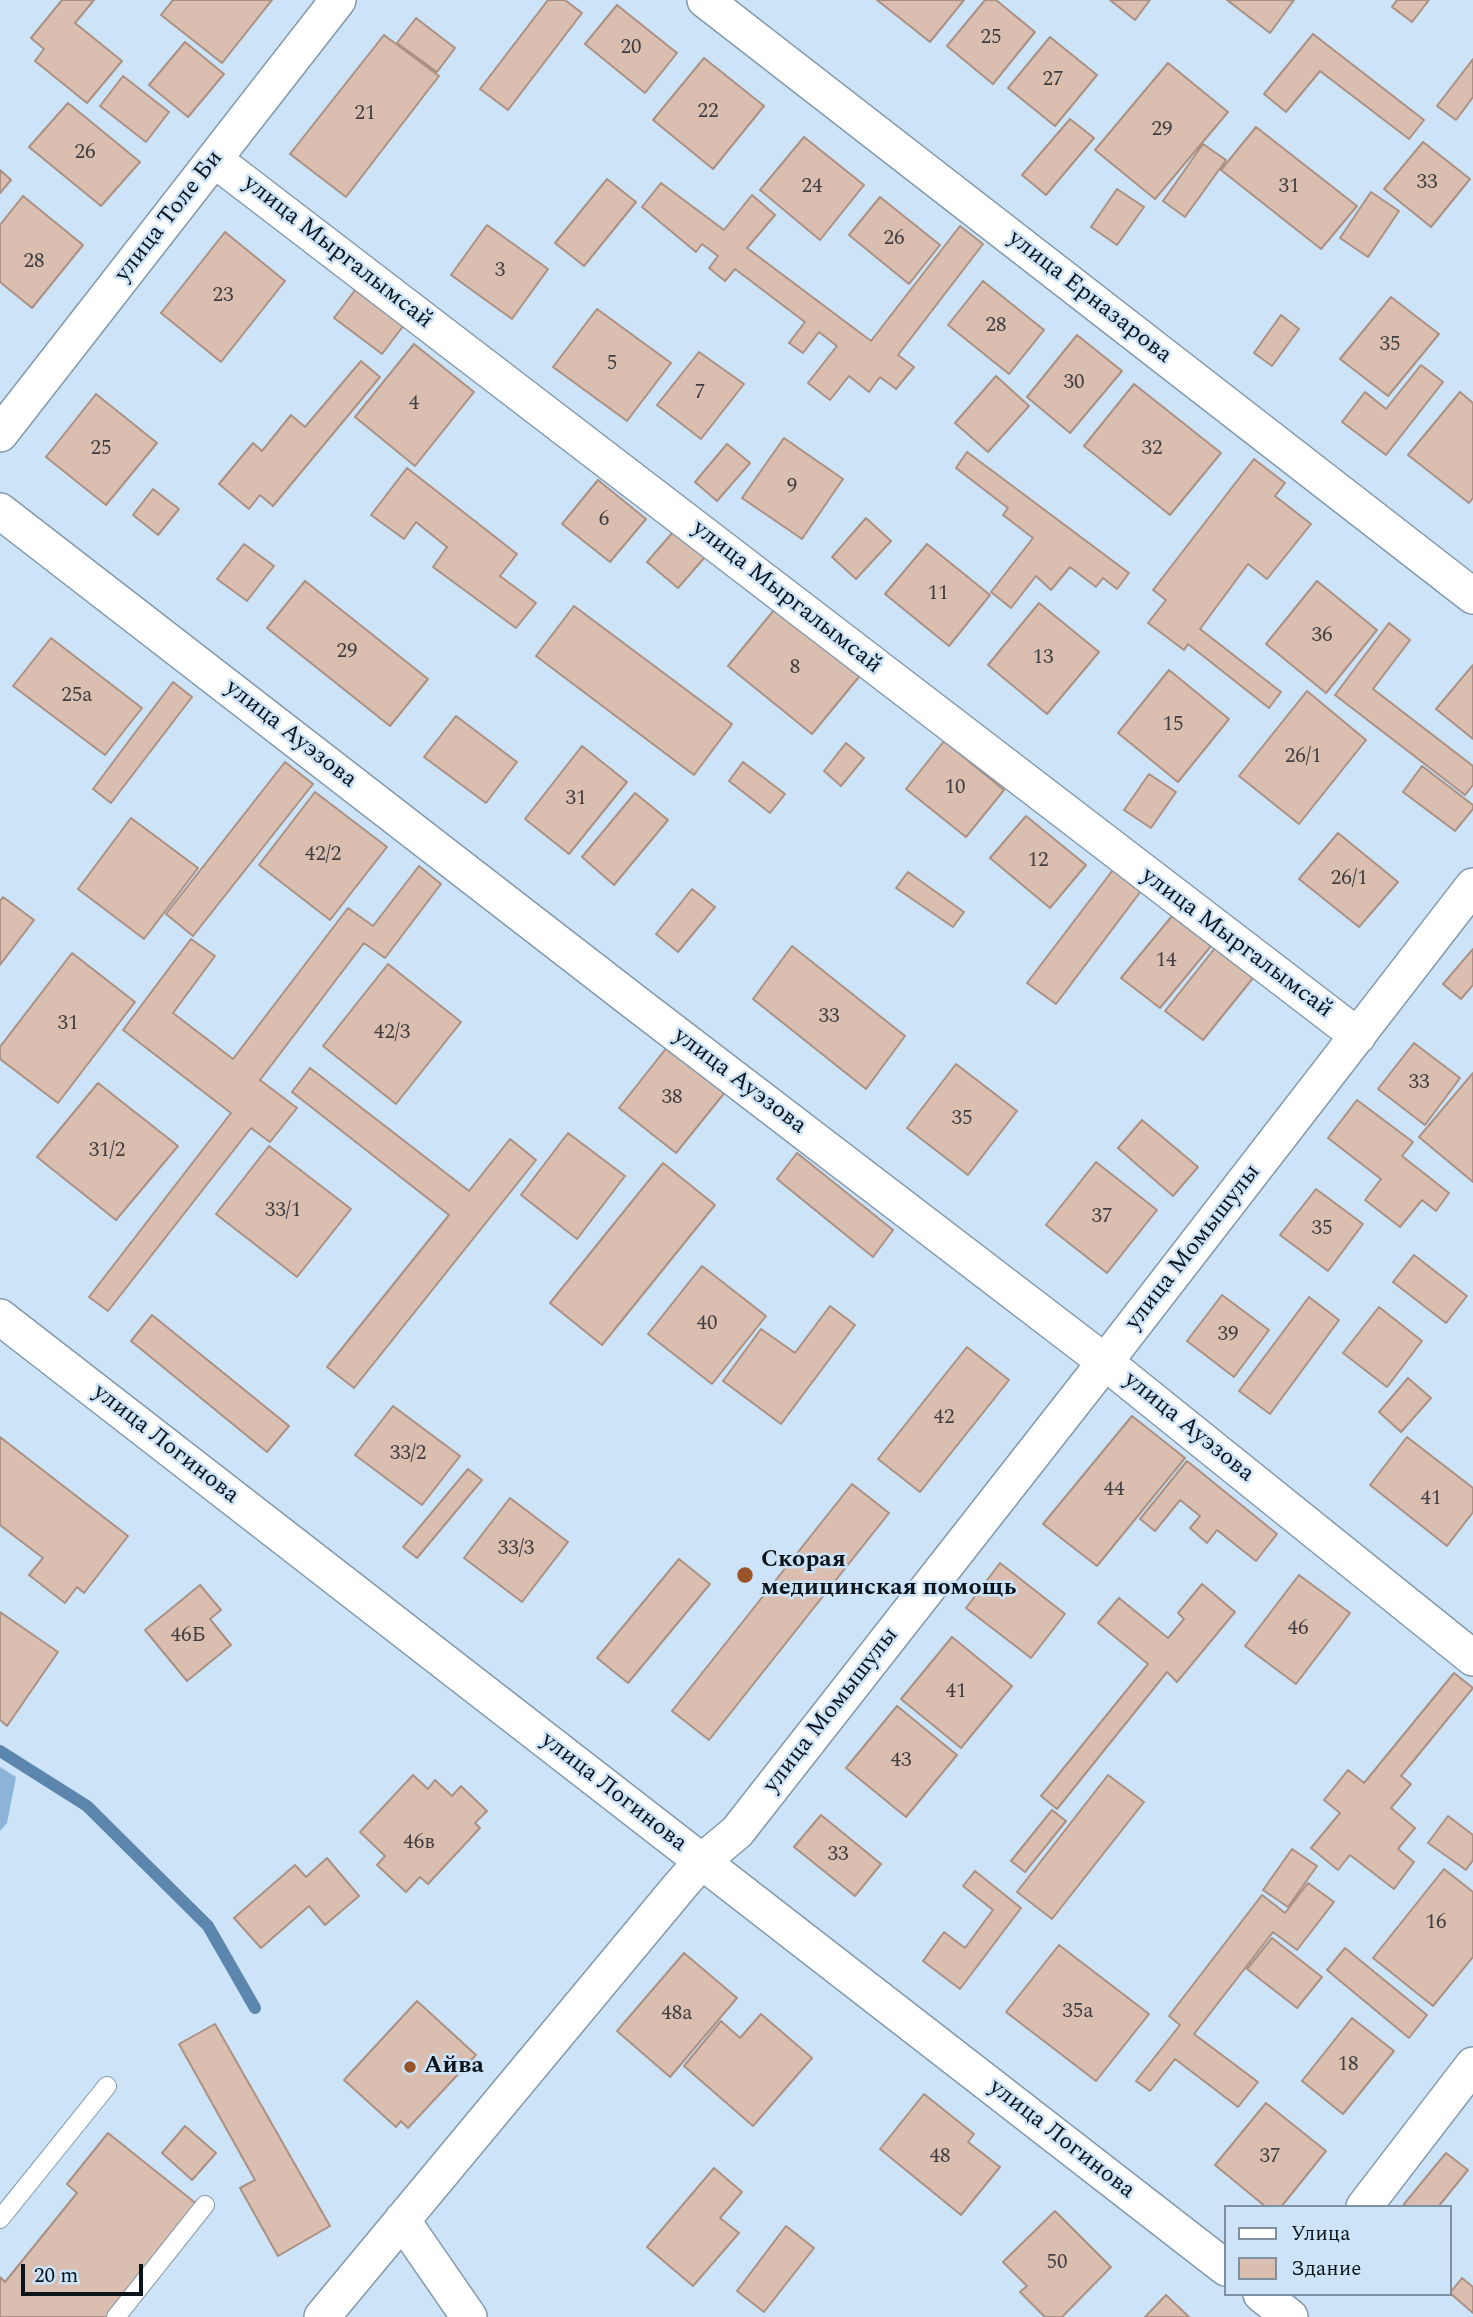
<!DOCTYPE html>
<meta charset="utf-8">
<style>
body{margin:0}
#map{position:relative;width:1473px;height:2317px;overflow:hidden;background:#cce3f8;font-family:Spectral,serif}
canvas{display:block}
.legend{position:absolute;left:1224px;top:2205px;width:228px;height:91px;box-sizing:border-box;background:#cce3f8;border:2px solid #7f90a0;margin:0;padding:9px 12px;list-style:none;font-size:21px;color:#0c141b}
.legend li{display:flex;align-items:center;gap:14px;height:35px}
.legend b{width:35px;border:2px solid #7f90a0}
.scale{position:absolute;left:21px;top:2264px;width:122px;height:32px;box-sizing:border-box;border:4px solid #0c141b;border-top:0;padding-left:9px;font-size:21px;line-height:24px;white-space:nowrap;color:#0c141b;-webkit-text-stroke:5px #cce3f8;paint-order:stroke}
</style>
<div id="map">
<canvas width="1473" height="2317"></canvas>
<ul class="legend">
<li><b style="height:9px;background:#fff"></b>Улица</li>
<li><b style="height:19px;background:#dabeb0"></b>Здание</li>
</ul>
<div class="scale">20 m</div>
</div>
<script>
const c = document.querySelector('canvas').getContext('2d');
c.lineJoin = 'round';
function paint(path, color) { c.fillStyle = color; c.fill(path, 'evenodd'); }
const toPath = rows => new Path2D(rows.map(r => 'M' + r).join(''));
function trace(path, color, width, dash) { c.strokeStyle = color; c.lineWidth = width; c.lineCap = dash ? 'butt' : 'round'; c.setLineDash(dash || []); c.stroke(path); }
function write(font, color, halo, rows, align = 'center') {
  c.font = font + ' Spectral,serif'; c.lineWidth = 5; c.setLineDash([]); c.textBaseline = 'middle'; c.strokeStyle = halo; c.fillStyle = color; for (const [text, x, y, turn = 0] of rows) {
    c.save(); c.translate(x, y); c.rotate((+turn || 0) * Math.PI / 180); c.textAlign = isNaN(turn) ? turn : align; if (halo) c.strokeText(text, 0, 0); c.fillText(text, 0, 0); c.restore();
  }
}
paint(toPath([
 [0,1767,16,1777,7,1823,0,1831]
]), '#8cb4d9');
trace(toPath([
 [0,1751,87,1806,208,1926,255,2008]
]), '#5c86ad', 12);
const building = toPath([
 [62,0,94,0,75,23,122,61,87,103,35,61,44,49,31,38,62,0],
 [173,0,272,0,222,63,161,15,173,0],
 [548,0,565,0,582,13,508,110,480,89,548,0],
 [877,0,964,0,930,42,877,0],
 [985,0,996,0,1035,32,993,84,947,46,985,0],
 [1110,0,1150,0,1135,20,1110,0],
 [1227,0,1294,0,1270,33,1227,0],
 [1397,0,1429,0,1412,22,1392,7,1397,0],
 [617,5,677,53,645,93,585,44,617,5],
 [416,18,455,48,437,72,397,43,416,18],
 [1313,34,1424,120,1409,139,1320,71,1286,112,1264,94,1313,34],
 [384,35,439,76,346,197,290,154,384,35],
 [1050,37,1097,75,1055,126,1008,88,1050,37],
 [185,42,224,74,188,117,149,85,185,42],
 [704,58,764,106,713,169,653,120,704,58],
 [1473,59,1473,97,1456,120,1437,106,1473,59],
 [1168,63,1228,112,1155,199,1095,150,1168,63],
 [123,76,169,112,146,142,100,106,123,76],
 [68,103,140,162,101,206,29,147,68,103],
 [1070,119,1094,138,1046,195,1022,175,1070,119],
 [1256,127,1357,206,1321,249,1221,170,1256,127],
 [804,137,864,185,820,240,760,190,804,137],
 [1423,142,1470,179,1431,227,1384,189,1423,142],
 [1203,144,1226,160,1185,217,1163,201,1203,144],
 [0,170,11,180,0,193,0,170],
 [607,179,636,202,584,266,555,243,607,179],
 [661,183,724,230,752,195,775,215,747,248,871,341,960,226,983,244,898,355,914,367,896,389,880,377,869,392,849,376,830,400,808,383,837,346,819,332,803,353,789,343,805,322,735,269,725,281,709,268,718,256,702,244,696,252,642,207,661,183],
 [1117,189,1144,207,1117,245,1091,227,1117,189],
 [1371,192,1399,211,1368,257,1340,238,1371,192],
 [23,196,83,245,32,308,0,282,0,225,23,196],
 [880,197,940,245,909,284,849,235,880,197],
 [487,225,548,269,512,319,451,275,487,225],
 [225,232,285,281,221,362,161,313,225,232],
 [365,277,413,313,382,354,334,318,365,277],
 [983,281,1044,330,1009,374,948,325,983,281],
 [1391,297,1439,334,1388,396,1340,359,1391,297],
 [597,309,671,363,627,421,553,367,597,309],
 [1281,315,1299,329,1272,366,1254,353,1281,315],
 [1077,335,1122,371,1070,433,1027,397,1077,335],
 [414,344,474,392,415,466,355,417,414,344],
 [699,352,744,384,701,439,657,405,699,352],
 [361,361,380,377,273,506,260,495,249,509,219,484,253,443,262,451,291,415,305,427,361,361],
 [1421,365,1443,382,1386,455,1342,422,1365,392,1386,409,1421,365],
 [996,376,1029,406,988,452,955,423,996,376],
 [1134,384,1221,453,1170,515,1084,446,1134,384],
 [1460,392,1473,403,1473,498,1469,503,1408,455,1460,392],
 [96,394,157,443,106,505,46,457,96,394],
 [784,438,843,479,802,539,742,498,784,438],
 [727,444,750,463,717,501,695,482,727,444],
 [967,452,1129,573,1117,589,1103,578,1096,587,1070,567,1051,590,1036,576,1011,608,991,592,1033,538,1003,515,1008,508,956,468,967,452],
 [1254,459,1285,483,1275,496,1311,524,1267,579,1248,564,1200,629,1281,692,1269,708,1188,644,1184,650,1148,623,1166,600,1153,590,1254,459],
 [407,468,517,554,500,576,536,603,516,628,433,567,447,547,416,522,404,539,371,515,407,468],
 [598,480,646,519,610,562,562,524,598,480],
 [153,489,179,509,158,535,133,515,153,489],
 [866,518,891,541,856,579,832,557,866,518],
 [680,524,711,550,678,588,647,562,680,524],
 [244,544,274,566,247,601,217,579,244,544],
 [927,544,990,595,949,646,885,594,927,544],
 [305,581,428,679,390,726,267,628,305,581],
 [1317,581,1377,630,1326,693,1266,644,1317,581],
 [1039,603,1099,652,1047,714,988,665,1039,603],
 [779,604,863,672,812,734,728,666,779,604],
 [574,606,732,724,694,775,536,656,574,606],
 [1389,623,1410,640,1373,689,1473,766,1473,785,1465,795,1335,695,1389,623],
 [51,638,142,708,105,755,13,686,51,638],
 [1473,665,1473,739,1436,709,1473,665],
 [1169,670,1229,719,1178,782,1118,733,1169,670],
 [173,682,192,697,111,803,93,789,173,682],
 [1307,691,1366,740,1299,824,1239,776,1307,691],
 [456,716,517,762,486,803,424,757,456,716],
 [944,741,1004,790,966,837,906,789,944,741],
 [846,743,864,758,841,786,824,771,846,743],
 [582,746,627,782,569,854,525,819,582,746],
 [285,762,313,784,193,936,166,914,285,762],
 [743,762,785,794,770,813,729,781,743,762],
 [1422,766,1473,805,1473,809,1455,831,1403,792,1422,766],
 [1149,774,1176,792,1151,828,1124,810,1149,774],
 [315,792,387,847,330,920,259,865,315,792],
 [635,793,668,820,614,885,582,857,635,793],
 [1026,816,1086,865,1050,908,990,858,1026,816],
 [131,818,198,868,144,939,78,889,131,818],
 [1338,833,1398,882,1359,927,1299,879,1338,833],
 [1122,858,1150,879,1056,1004,1027,983,1122,858],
 [419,866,441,884,385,958,364,943,260,1080,297,1108,270,1142,251,1128,108,1311,89,1297,231,1113,123,1030,191,939,215,956,173,1013,233,1059,348,908,373,926,419,866],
 [908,872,964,912,953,927,896,888,908,872],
 [692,889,715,907,678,952,656,934,692,889],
 [3,897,34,920,0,965,0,901,3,897],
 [1172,916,1211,946,1160,1008,1121,978,1172,916],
 [792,946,905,1036,866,1089,753,999,792,946],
 [1215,948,1253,978,1203,1040,1165,1011,1215,948],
 [1473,949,1473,985,1461,999,1443,984,1473,949],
 [72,953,135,1002,58,1103,0,1059,0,1047,72,953],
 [388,964,461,1022,396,1104,323,1046,388,964],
 [1414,1043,1460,1078,1425,1125,1378,1089,1414,1043],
 [668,1046,726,1091,676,1153,619,1108,668,1046],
 [956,1064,1017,1111,968,1175,907,1128,956,1064],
 [310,1068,469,1191,510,1139,536,1160,354,1388,327,1367,449,1215,292,1092,310,1068],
 [1473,1073,1473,1182,1419,1137,1473,1073],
 [98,1083,178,1146,116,1220,37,1157,98,1083],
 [1357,1100,1413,1142,1402,1156,1449,1193,1436,1211,1422,1200,1400,1227,1365,1200,1381,1179,1328,1138,1357,1100],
 [1142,1120,1198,1167,1173,1196,1118,1148,1142,1120],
 [568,1133,625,1176,577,1239,521,1195,568,1133],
 [269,1146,351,1209,297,1277,216,1214,269,1146],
 [797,1153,893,1230,873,1257,777,1179,797,1153],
 [1096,1162,1157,1210,1107,1273,1046,1225,1096,1162],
 [663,1163,715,1205,602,1345,550,1303,663,1163],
 [1316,1189,1363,1224,1328,1271,1280,1235,1316,1189],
 [1414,1255,1467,1296,1446,1323,1393,1282,1414,1255],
 [702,1266,766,1316,712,1384,648,1334,702,1266],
 [1222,1295,1269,1330,1234,1377,1187,1341,1222,1295],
 [1309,1297,1339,1320,1270,1414,1239,1391,1309,1297],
 [830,1306,855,1325,781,1424,723,1381,761,1329,795,1353,830,1306],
 [1379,1307,1422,1341,1387,1387,1343,1353,1379,1307],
 [152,1315,289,1426,267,1452,131,1341,152,1315],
 [967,1347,1009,1380,920,1492,878,1459,967,1347],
 [1408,1378,1431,1398,1401,1432,1379,1412,1408,1378],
 [393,1406,460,1456,422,1505,355,1455,393,1406],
 [1132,1416,1185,1458,1097,1566,1043,1524,1132,1416],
 [0,1437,128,1536,84,1593,77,1587,65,1603,29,1575,43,1558,0,1525,0,1437],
 [1407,1437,1473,1488,1473,1512,1447,1546,1370,1485,1407,1437],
 [1187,1461,1277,1534,1256,1561,1217,1530,1207,1543,1190,1528,1200,1516,1180,1500,1155,1531,1140,1519,1187,1461],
 [468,1469,482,1480,417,1558,403,1547,468,1469],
 [852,1484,889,1513,709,1740,672,1711,852,1484],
 [510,1498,568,1542,522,1602,464,1558,510,1498],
 [679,1559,710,1584,628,1683,597,1658,679,1559],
 [1000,1563,1065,1614,1031,1658,966,1608,1000,1563],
 [1299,1575,1350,1613,1296,1684,1245,1646,1299,1575],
 [1202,1584,1235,1612,1177,1682,1167,1672,1057,1809,1041,1796,1148,1664,1098,1623,1119,1598,1168,1638,1184,1619,1178,1613,1202,1584],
 [200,1585,221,1610,210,1619,231,1645,187,1681,145,1630,200,1585],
 [0,1612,58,1652,7,1726,0,1720,0,1612],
 [952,1637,1012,1686,961,1748,901,1699,952,1637],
 [1454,1673,1473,1688,1401,1776,1411,1784,1391,1808,1415,1828,1398,1849,1414,1862,1394,1889,1350,1855,1338,1870,1311,1848,1340,1813,1324,1800,1348,1770,1364,1783,1454,1673],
 [897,1706,957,1755,906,1817,846,1768,897,1706],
 [413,1775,428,1789,435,1780,452,1796,461,1786,487,1811,475,1823,480,1828,428,1884,420,1877,406,1892,377,1865,385,1856,360,1832,413,1775],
 [1108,1775,1144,1802,1052,1919,1017,1892,1108,1775],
 [1052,1810,1066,1821,1025,1872,1011,1861,1052,1810],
 [821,1815,881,1864,855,1896,794,1847,821,1815],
 [1448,1816,1473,1835,1473,1860,1466,1870,1428,1843,1448,1816],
 [1292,1849,1317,1866,1288,1907,1263,1890,1292,1849],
 [327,1858,359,1896,325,1925,309,1906,261,1948,234,1918,295,1865,306,1877,327,1858],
 [1444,1869,1473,1892,1473,1957,1433,2006,1373,1958,1444,1869],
 [975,1871,1021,1908,960,1989,923,1961,944,1932,965,1948,993,1910,963,1886,975,1871],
 [1308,1883,1334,1902,1297,1950,1273,1932,1194,2034,1258,2082,1238,2107,1175,2059,1150,2091,1136,2081,1180,2025,1169,2016,1262,1895,1285,1913,1308,1883],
 [1272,1938,1322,1977,1297,2008,1247,1969,1272,1938],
 [1059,1945,1149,2014,1096,2081,1006,2012,1059,1945],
 [1345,1948,1427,2015,1409,2038,1327,1970,1345,1948],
 [684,1953,737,1998,670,2077,617,2031,684,1953],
 [417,2001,476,2055,408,2128,401,2121,396,2127,344,2080,417,2001],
 [761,2014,812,2058,753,2126,684,2066,721,2021,740,2038,761,2014],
 [1352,2018,1394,2051,1343,2114,1302,2081,1352,2018],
 [215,2024,330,2226,278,2256,240,2188,255,2180,179,2044,215,2024],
 [924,2094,974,2134,968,2142,1000,2167,961,2215,880,2149,924,2094],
 [1266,2103,1326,2151,1281,2207,1266,2207,1215,2165,1266,2103],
 [185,2126,216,2153,192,2180,162,2153,185,2126],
 [108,2133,198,2205,107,2317,0,2317,0,2277,5,2282,77,2193,67,2184,108,2133],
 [1446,2153,1468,2170,1438,2207,1407,2207,1404,2204,1446,2153],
 [714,2168,742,2192,720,2218,739,2233,693,2286,647,2247,714,2168],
 [1055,2211,1111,2267,1062,2317,1045,2317,1020,2292,1027,2286,1003,2262,1055,2211],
 [786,2226,814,2248,764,2312,737,2291,786,2226],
 [1462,2278,1473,2287,1473,2313,1450,2293,1462,2278],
 [1166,2295,1189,2317,1145,2317,1166,2295]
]);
paint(building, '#dabeb0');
trace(building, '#ab9183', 2);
const service = toPath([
 [0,2219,107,2086],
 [116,2317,205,2205]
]);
const minor = toPath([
 [705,0,1473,596],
 [215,160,1358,1036],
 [0,434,338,0],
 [0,511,637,1004,1105,1362,1473,1658],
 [0,1317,1226,2268],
 [1364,2207,1473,2065],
 [402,2220,469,2317],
 [1261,2294,1290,2317],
 [322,2317,680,1886,701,1862,737,1832,1105,1362,1473,886]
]);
trace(service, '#8398ab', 20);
trace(minor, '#8398ab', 38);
trace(service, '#fff', 18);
trace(minor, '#fff', 35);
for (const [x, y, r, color] of [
 [745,1575,9,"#985328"],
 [410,2067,7,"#985328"]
]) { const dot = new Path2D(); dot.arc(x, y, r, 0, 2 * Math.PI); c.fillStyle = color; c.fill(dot); trace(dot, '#cce3f8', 2.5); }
write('21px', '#403e40', null, [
 ["25",991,39],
 ["20",631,49],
 ["27",1053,81],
 ["22",708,113],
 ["21",365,115],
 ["29",1162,131],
 ["26",85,154],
 ["33",1427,184],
 ["24",812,188],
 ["31",1289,188],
 ["26",894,240],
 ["28",34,263],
 ["3",500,272],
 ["23",223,297],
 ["28",996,327],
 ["35",1390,346],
 ["5",612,365],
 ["30",1074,384],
 ["7",700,394],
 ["4",414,405],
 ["25",101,450],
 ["32",1152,450],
 ["9",792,488],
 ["6",604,521],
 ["11",938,595],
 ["36",1322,637],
 ["29",347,653],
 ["13",1043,659],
 ["8",795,669],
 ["25а",77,697],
 ["15",1173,726],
 ["26/1",1303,758],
 ["10",955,789],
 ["31",576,800],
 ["42/2",323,856],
 ["12",1038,862],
 ["26/1",1349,880],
 ["14",1166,962],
 ["33",829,1018],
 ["31",68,1025],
 ["42/3",392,1034],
 ["33",1419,1084],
 ["38",672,1099],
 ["35",962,1120],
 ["31/2",107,1152],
 ["33/1",283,1212],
 ["37",1102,1218],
 ["35",1322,1230],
 ["40",707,1325],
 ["39",1228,1336],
 ["42",944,1419],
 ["33/2",408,1455],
 ["44",1114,1491],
 ["41",1431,1500],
 ["33/3",516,1550],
 ["46",1298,1630],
 ["46Б",188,1637],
 ["41",956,1693],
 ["43",901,1762],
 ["46в",419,1844],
 ["33",838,1856],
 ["16",1436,1924],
 ["35а",1078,2013],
 ["48а",677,2015],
 ["18",1348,2066],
 ["48",940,2158],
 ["37",1270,2158],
 ["50",1057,2264]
]);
write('24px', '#0c141b', '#cce3f8', [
 ["улица Толе Би",170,217,-52],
 ["улица Мыргалымсай",337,253,38],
 ["улица Ерназарова",1089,298,38],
 ["улица Мыргалымсай",786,598,38],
 ["улица Ауэзова",290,735,38],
 ["улица Мыргалымсай",1236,944,37],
 ["улица Ауэзова",739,1082,37],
 ["улица Момышулы",1194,1248,-52],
 ["улица Ауэзова",1188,1428,39],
 ["улица Логинова",165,1445,38],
 ["улица Момышулы",832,1711,-52],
 ["улица Логинова",613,1793,38],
 ["улица Логинова",1061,2140,38]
]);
write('bold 24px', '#0c141b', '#cce3f8', [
 ["Скорая",761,1561],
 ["медицинская помощь",761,1589],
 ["Айва",424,2067]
], 'left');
</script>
